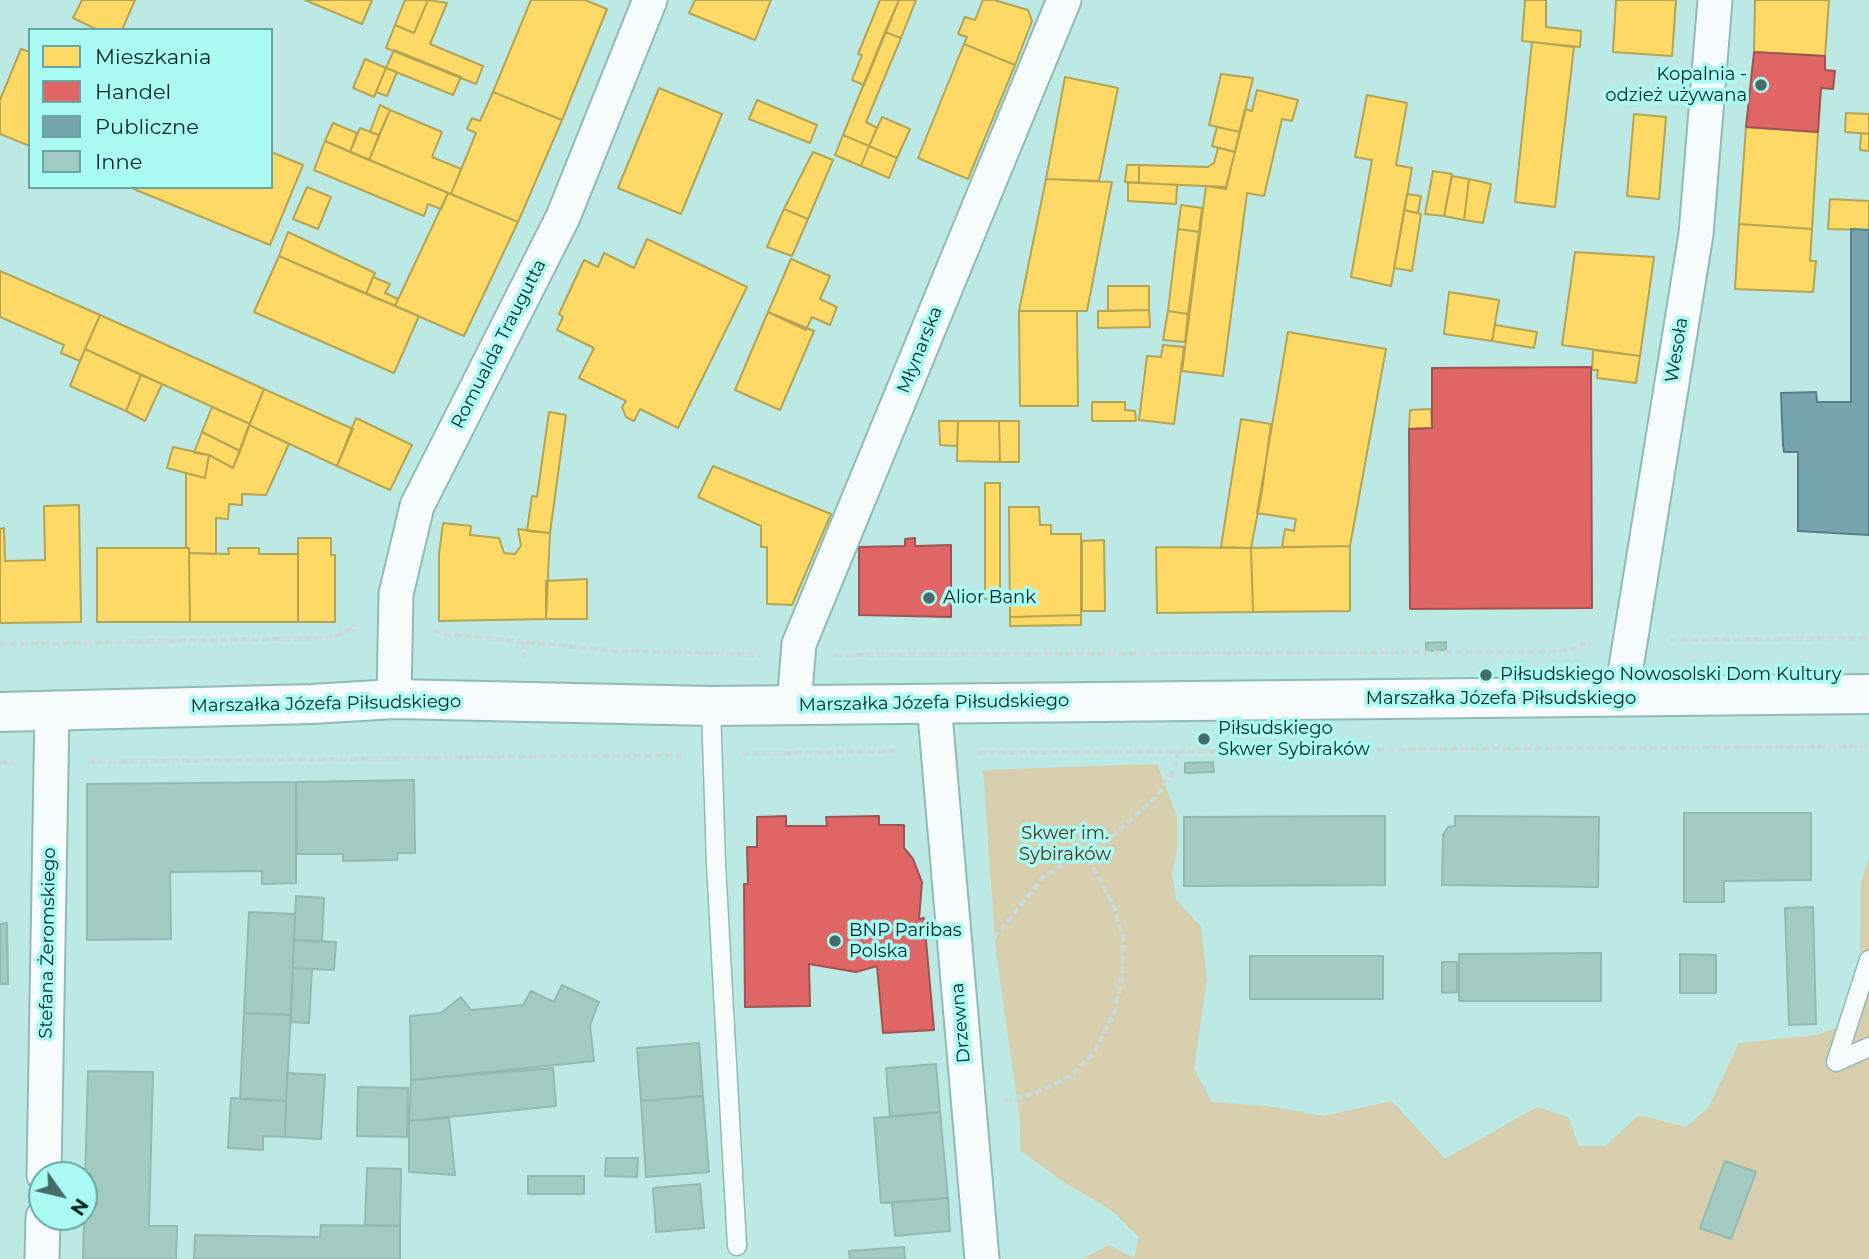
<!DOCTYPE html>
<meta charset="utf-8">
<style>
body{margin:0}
#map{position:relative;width:1869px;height:1259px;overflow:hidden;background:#bce9e4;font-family:Montserrat,sans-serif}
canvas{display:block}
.legend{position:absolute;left:28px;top:28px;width:245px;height:161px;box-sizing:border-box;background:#aafbf3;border:2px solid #68a7a1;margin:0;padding:9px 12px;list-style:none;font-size:21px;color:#052926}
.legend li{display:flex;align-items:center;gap:14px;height:35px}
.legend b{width:35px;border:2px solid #68a7a1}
.north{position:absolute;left:28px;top:1161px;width:70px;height:70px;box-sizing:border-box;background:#aafbf3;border:2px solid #68a7a1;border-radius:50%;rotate:124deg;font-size:19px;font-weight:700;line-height:28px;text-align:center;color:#052926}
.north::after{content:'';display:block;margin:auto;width:24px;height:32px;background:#456c68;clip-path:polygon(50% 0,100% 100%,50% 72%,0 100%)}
</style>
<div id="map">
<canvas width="1869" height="1259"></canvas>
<ul class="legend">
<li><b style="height:19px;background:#ffd966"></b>Mieszkania</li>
<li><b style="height:19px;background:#e06666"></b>Handel</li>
<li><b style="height:19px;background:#76a5af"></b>Publiczne</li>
<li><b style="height:19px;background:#a2ccc2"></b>Inne</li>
</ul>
<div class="north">N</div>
</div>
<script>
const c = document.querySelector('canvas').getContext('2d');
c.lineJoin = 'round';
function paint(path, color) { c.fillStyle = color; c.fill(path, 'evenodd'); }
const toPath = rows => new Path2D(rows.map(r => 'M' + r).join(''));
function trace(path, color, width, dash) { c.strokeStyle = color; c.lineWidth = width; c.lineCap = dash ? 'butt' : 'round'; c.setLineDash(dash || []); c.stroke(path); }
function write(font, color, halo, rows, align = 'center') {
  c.font = font + ' Montserrat,sans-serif'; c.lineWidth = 7; c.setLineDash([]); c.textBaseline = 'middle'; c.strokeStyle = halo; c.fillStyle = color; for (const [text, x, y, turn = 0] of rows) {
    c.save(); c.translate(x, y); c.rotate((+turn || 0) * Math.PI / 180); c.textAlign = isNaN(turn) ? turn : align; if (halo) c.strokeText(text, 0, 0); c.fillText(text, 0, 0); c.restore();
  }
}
paint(toPath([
 [1157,764,1177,816,1177,851,1172,874,1176,899,1201,927,1207,979,1194,1069,1212,1102,1266,1106,1324,1116,1392,1101,1445,1159,1537,1107,1568,1117,1579,1146,1605,1146,1639,1115,1686,1127,1708,1108,1739,1043,1817,1035,1850,1023,1860,987,1861,882,1869,857,1869,1259,1083,1259,1109,1245,1134,1258,1139,1237,1111,1210,1062,1181,1021,1151,1019,1113,996,952,983,770]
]), '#d6ceac');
const homes = toPath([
 [82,0,135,0,122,30,98,30,73,18,82,0],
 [305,0,372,0,362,24,305,0],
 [405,0,428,0,414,33,395,25,405,0],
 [428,0,447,3,430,44,483,66,476,84,386,48,395,25,414,33,428,0],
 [531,0,585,0,607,9,562,120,493,92,531,0],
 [695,0,771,0,755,40,689,13,695,0],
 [880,0,899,0,864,85,852,80,862,55,858,54,880,0],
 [899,0,916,0,901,38,885,32,899,0],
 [983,0,994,0,1028,10,1032,21,1015,65,964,44,967,37,958,34,965,17,975,20,983,0],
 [1525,0,1546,0,1546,27,1581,31,1580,47,1522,41,1525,0],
 [1616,0,1676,0,1672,56,1613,52,1616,0],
 [1755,0,1829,0,1825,56,1754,52,1755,0],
 [885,32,901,38,866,122,877,128,869,146,843,135,885,32],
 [1532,42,1574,47,1555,207,1515,202,1532,42],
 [964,44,1015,65,968,179,918,158,964,44],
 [21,49,30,52,30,146,0,134,0,100,21,49],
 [394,50,461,77,453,95,386,68,394,50],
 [365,59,386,68,374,97,353,88,365,59],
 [386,68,397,72,387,96,376,92,386,68],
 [1221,74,1253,78,1240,132,1209,125,1221,74],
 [1065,77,1118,88,1099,181,1046,179,1065,77],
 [659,88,722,114,681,214,618,188,659,88],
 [1257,90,1298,100,1292,121,1282,119,1264,196,1247,193,1223,376,1182,371,1206,186,1226,189,1245,109,1252,111,1257,90],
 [493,92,562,120,518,222,451,194,476,133,467,129,472,118,480,121,493,92],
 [1367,95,1407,103,1396,165,1412,168,1391,286,1351,277,1372,160,1355,157,1367,95],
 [757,100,817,125,810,143,749,119,757,100],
 [380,105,390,110,379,135,370,132,380,105],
 [390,110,442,132,432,157,461,169,451,194,369,160,390,110],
 [1846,113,1869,114,1869,134,1845,132,1846,113],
 [1634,114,1666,117,1659,199,1627,196,1634,114],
 [882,117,910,129,897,158,869,146,882,117],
 [333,123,357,133,350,152,325,141,333,123],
 [1217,127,1240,132,1235,152,1212,146,1217,127],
 [1746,127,1818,132,1812,229,1739,224,1746,127],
 [360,128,379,135,369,160,350,152,360,128],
 [1861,133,1869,134,1869,151,1860,150,1861,133],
 [843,135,869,146,861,166,835,155,843,135],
 [325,141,448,193,441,209,428,204,424,216,314,170,325,141],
 [869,146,897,158,889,178,861,166,869,146],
 [1218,148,1235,152,1226,187,1139,183,1139,165,1208,167,1214,163,1218,148],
 [271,152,303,165,270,245,129,187,271,187,271,152],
 [813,152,833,160,808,219,784,209,813,152],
 [1127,165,1139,165,1139,183,1125,182,1127,165],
 [1433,171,1452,174,1444,216,1425,214,1433,171],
 [1452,176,1469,179,1464,220,1444,216,1452,176],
 [1046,179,1112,182,1087,311,1019,311,1046,179],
 [1469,179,1491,184,1483,223,1464,220,1469,179],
 [1128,182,1177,185,1176,204,1128,201,1128,182],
 [307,187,331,197,318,229,293,219,307,187],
 [448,193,518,222,464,336,395,306,448,193],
 [1407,194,1421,196,1418,213,1404,210,1407,194],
 [1830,199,1869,201,1869,230,1828,229,1830,199],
 [1181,205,1202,208,1199,232,1178,229,1181,205],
 [784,209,808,219,792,256,767,247,784,209],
 [1404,210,1421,214,1412,271,1394,268,1404,210],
 [1739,224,1812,229,1810,261,1816,261,1813,292,1735,289,1739,224],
 [1178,229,1199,232,1188,314,1168,311,1178,229],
 [288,232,375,273,366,294,279,256,288,232],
 [647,239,747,287,678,428,640,409,634,421,626,417,622,407,626,401,579,378,594,348,557,330,563,317,559,314,584,260,598,267,604,253,634,268,647,239],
 [1575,252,1654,257,1640,356,1562,345,1575,252],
 [279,256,419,316,394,373,254,312,279,256],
 [791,259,830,276,820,299,837,307,830,325,812,317,806,330,768,312,791,259],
 [0,271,100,315,80,361,61,353,64,345,0,317,0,271],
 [373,277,390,284,385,293,398,299,395,306,366,294,373,277],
 [1108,286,1149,286,1149,310,1108,311,1108,286],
 [1449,292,1499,300,1492,341,1444,334,1449,292],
 [1149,310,1150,327,1098,328,1098,311,1149,310],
 [1019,311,1077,311,1078,406,1020,406,1019,311],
 [1168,311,1188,314,1185,342,1163,340,1168,311],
 [768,312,814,331,780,410,735,390,768,312],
 [100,315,264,389,250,424,85,349,100,315],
 [1495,325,1537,332,1534,348,1492,341,1495,325],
 [1288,332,1386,349,1350,546,1282,547,1285,529,1294,531,1296,519,1257,513,1288,332],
 [1163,345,1184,347,1174,424,1139,420,1147,356,1161,357,1163,345],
 [85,349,141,375,126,411,70,386,85,349],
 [1593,350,1640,356,1636,383,1597,378,1598,370,1592,370,1593,350],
 [141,375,162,384,145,421,126,411,141,375],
 [264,389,353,429,337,466,249,425,264,389],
 [1092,402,1125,402,1125,410,1135,411,1136,421,1092,421,1092,402],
 [212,407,250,424,240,451,202,432,212,407],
 [1431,409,1432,428,1409,429,1410,410,1431,409],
 [549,412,566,415,550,533,527,531,532,496,537,497,549,412],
 [356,418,412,445,390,490,337,466,356,418],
 [1241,419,1271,424,1262,491,1251,548,1221,547,1241,419],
 [939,421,958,421,957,446,940,445,939,421],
 [958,421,999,421,1000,462,957,461,958,421],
 [999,421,1019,421,1019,462,1000,462,999,421],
 [249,425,289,444,266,495,242,494,242,505,229,504,228,519,216,518,216,554,189,553,189,548,186,548,186,473,205,478,209,455,233,468,249,425],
 [202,432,240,451,233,468,209,455,194,453,202,432],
 [173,447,209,455,205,478,167,468,173,447],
 [713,466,831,514,792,605,767,604,767,547,761,547,761,526,698,497,713,466],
 [985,483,1000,483,1000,598,985,599,985,483],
 [79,505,81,622,0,623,0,529,4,528,5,561,45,560,44,506,79,505],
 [1009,507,1039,507,1040,525,1051,525,1051,534,1081,534,1081,615,1010,617,1009,507],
 [443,523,471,526,470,535,499,538,504,553,515,554,521,546,518,529,550,533,546,619,439,621,439,554,443,523],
 [298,538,331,538,331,555,335,555,335,622,298,622,298,538],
 [1104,540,1105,611,1082,611,1082,541,1104,540],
 [1350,546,1350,611,1253,612,1251,548,1350,546],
 [1156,547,1251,548,1253,612,1157,613,1156,547],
 [97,548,189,548,190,622,97,622,97,548],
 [228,548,259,548,259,554,298,554,298,622,190,622,189,553,229,554,228,548],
 [587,579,587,619,546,619,546,581,587,579],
 [1081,615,1081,625,1010,626,1010,617,1081,615]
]);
paint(homes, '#ffd966');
trace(homes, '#b4a453', 2);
const shops = toPath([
 [1754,52,1825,56,1825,70,1835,71,1833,89,1821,88,1818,132,1746,127,1754,52],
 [1591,367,1592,608,1410,609,1409,429,1432,428,1432,368,1591,367],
 [915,538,915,546,951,545,951,617,859,615,859,547,905,546,905,539,915,538],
 [786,816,786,826,827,826,826,817,879,816,879,825,904,825,904,848,913,859,922,882,919,919,924,918,934,1030,883,1033,877,966,856,972,809,964,810,1006,745,1007,744,884,748,884,747,847,757,847,757,817,786,816]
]);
paint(shops, '#e06666');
trace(shops, '#9e5453', 2);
const public = toPath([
 [1851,229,1869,230,1869,535,1798,531,1798,452,1784,452,1783,445,1781,393,1816,392,1817,402,1851,402,1851,229]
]);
paint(public, '#76a5af');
trace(public, '#548086', 2);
const building = toPath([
 [1446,642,1446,650,1426,651,1426,643,1446,642],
 [1213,762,1214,772,1185,773,1185,763,1213,762],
 [414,780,415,853,398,853,397,860,343,861,343,854,297,854,296,782,414,780],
 [296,782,296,883,262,884,262,871,170,872,171,939,87,940,87,784,296,782],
 [1684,813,1811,813,1811,880,1724,881,1724,902,1684,902,1684,813],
 [1385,816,1385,885,1184,886,1184,817,1385,816],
 [1455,816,1599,817,1598,887,1442,885,1443,835,1448,827,1455,826,1455,816],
 [296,896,324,898,322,942,294,940,296,896],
 [1813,907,1816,1024,1789,1025,1785,908,1813,907],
 [249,912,295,914,291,1015,244,1013,249,912],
 [7,923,8,984,0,984,0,924,7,923],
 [294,940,336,942,334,970,293,968,294,940],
 [1601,953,1601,1001,1459,1001,1459,954,1601,953],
 [1680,954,1716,955,1716,993,1680,993,1680,954],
 [1250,956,1383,956,1383,999,1250,999,1250,956],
 [1442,962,1457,962,1457,992,1442,993,1442,962],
 [293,968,312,969,309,1023,290,1022,293,968],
 [562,985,599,1002,590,1025,594,1061,411,1080,410,1016,441,1013,461,997,471,1010,523,1005,531,991,554,1002,562,985],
 [244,1013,291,1015,286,1101,240,1099,244,1013],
 [699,1043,703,1096,641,1101,637,1048,699,1043],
 [936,1064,940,1112,890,1117,886,1068,936,1064],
 [553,1068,556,1106,409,1121,411,1080,553,1068],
 [88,1071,153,1072,149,1226,177,1226,176,1259,83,1259,88,1071],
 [287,1073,325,1075,321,1139,285,1137,287,1073],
 [358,1087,408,1088,407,1137,357,1136,358,1087],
 [703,1096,709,1172,646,1177,641,1101,703,1096],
 [231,1098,286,1101,285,1137,263,1136,263,1150,228,1148,231,1098],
 [940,1112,948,1198,881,1203,874,1118,940,1112],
 [449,1118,455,1175,409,1172,409,1121,449,1118],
 [606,1158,638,1158,637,1177,605,1176,606,1158],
 [1725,1161,1756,1172,1731,1239,1700,1228,1725,1161],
 [367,1168,401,1169,400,1226,365,1225,367,1168],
 [528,1176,584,1176,584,1194,528,1194,528,1176],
 [700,1184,704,1228,656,1232,653,1188,700,1184],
 [948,1198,950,1231,895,1236,892,1203,948,1198],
 [321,1225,400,1226,400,1259,194,1259,195,1235,320,1237,321,1225],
 [904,1247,905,1259,850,1259,849,1251,904,1247]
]);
paint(building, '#a2ccc2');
trace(building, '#93b9b0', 2);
const lane = toPath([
 [711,706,716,864,737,1246],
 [1869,960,1836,1062,1869,1047]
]);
const street = toPath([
 [1621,698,1696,234,1715,0],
 [394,699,396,594,417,506,563,217,650,0],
 [934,703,982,1259],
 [794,704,799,644,1064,0],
 [44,1175,52,711],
 [42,1259,43,1217]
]);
const secondary = toPath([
 [0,712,312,704,394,699,711,706,1869,694]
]);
trace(lane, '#91bab6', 21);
trace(street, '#91bab6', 37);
trace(secondary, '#91bab6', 42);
trace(toPath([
 [434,630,445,634,605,650,760,655],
 [1670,640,1869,638],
 [0,644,329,638,354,628,354,624],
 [835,655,1538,652,1573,649,1591,641],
 [523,659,524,642],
 [978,753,1869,746],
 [742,754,898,751],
 [0,762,13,763],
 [88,762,681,755],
 [994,938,1044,876,1110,838,1154,799,1175,769,1177,751],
 [1005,1101,1036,1093,1070,1076,1094,1053,1116,1009,1122,974,1123,938,1114,906,1085,853]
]), '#cadad8', 4.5, [7, 3.5]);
trace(lane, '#f5fcfb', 18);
trace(street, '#f5fcfb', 33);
trace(secondary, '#f5fcfb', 38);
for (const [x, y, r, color] of [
 [1761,85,7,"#456c68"],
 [929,598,7,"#456c68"],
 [1486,675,7,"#456c68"],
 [1204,739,7,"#456c68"],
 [835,941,7,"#456c68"]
]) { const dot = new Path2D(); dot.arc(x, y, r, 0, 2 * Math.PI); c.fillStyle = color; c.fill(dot); trace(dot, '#aafbf3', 2.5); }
write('18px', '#052926', '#aafbf3', [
 ["Kopalnia -",1747,75,"right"],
 ["odzież używana",1747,96,"right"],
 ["Alior Bank",943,598],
 ["Piłsudskiego Nowosolski Dom Kultury",1500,675],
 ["Piłsudskiego",1218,729],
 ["Skwer Sybiraków",1218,750],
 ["BNP Paribas",849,931],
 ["Polska",849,952]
], 'left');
write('18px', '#052926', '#aafbf3', [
 ["Romualda Traugutta",499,344,-63],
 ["Młynarska",920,350,-68],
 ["Wesoła",1677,350,-81],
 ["Marszałka Józefa Piłsudskiego",1501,699],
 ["Marszałka Józefa Piłsudskiego",934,703,-1],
 ["Marszałka Józefa Piłsudskiego",326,704,-1],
 ["Stefana Żeromskiego",48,943,-89],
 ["Drzewna",961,1023,-95]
]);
write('18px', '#503516', '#aafbf3', [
 ["Skwer im.",1065,834],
 ["Sybiraków",1065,855]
]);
</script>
